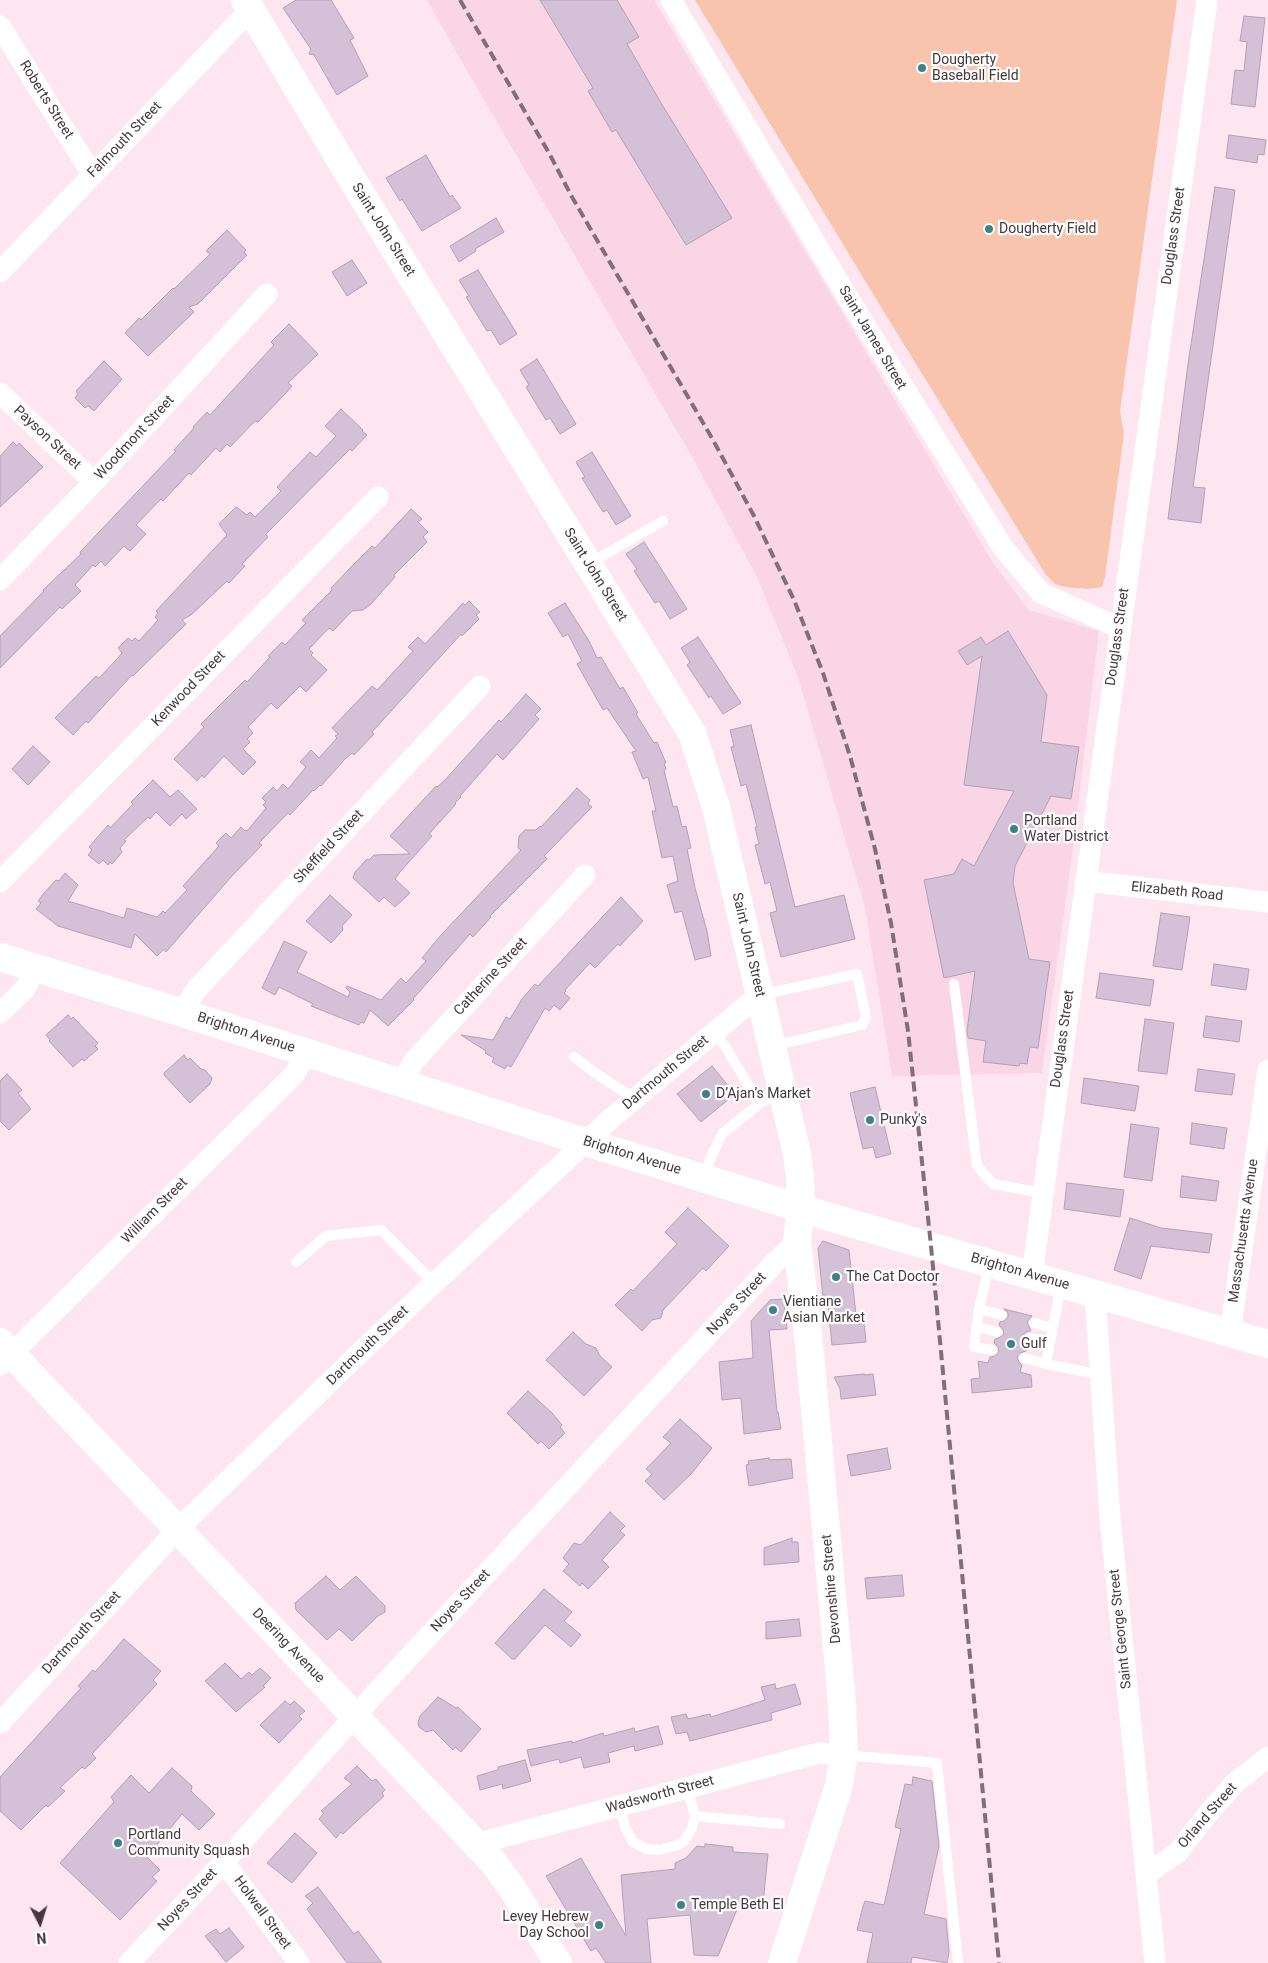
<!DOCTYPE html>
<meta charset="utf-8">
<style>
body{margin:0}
#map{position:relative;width:1268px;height:1963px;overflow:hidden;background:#fee6f0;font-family:Roboto,sans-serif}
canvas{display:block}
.north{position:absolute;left:15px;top:1898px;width:50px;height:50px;-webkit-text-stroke:4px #fff;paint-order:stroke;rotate:175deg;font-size:14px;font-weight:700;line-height:20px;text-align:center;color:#44383d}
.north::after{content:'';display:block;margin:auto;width:18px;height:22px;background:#44383d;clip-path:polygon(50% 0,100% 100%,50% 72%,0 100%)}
</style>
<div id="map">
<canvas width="1268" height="1963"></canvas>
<div class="north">N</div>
</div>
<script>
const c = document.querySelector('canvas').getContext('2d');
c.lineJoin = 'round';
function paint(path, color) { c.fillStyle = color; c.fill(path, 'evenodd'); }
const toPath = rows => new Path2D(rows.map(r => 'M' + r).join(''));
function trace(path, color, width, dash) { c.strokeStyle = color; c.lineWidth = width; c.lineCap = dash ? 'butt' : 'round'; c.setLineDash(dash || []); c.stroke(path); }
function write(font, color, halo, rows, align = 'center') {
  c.font = font + ' Roboto,sans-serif'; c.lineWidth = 4.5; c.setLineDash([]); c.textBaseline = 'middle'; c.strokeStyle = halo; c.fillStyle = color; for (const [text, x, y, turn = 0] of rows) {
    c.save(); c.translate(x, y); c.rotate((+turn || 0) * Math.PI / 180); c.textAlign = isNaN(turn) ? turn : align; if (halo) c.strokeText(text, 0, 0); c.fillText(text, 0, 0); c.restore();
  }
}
paint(toPath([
 [427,0,654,0,993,563,1029,610,1099,631,1073,848,1042,1073,892,1076,865,908,798,677,757,577,692,457,455,50]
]), '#fad5e6');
paint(toPath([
 [695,0,1177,0,1120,411,1124,434,1105,577,1102,587,1089,589,1065,587,1055,584,1046,575,887,317]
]), '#f8c4ae');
const building = toPath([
 [296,0,331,0,354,38,350,40,368,76,337,95,314,55,309,54,311,49,283,8,296,0],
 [540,0,617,0,639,37,627,44,661,103,732,218,686,245,616,130,612,132,588,91,593,88,540,0],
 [1244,16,1265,18,1255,107,1231,104,1235,70,1244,71,1247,42,1240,41,1244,16],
 [1229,135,1266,140,1264,155,1258,154,1257,163,1226,158,1229,135],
 [426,155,450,197,452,195,461,208,422,231,402,199,400,201,386,178,426,155],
 [1215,187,1235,190,1193,487,1205,488,1201,523,1168,519,1188,364,1215,187],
 [496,218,504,232,475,249,476,251,459,262,450,246,496,218],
 [227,230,246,250,244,252,247,255,198,304,189,307,194,312,148,356,125,333,139,318,141,320,173,288,174,289,210,254,206,251,227,230],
 [352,260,367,283,347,296,332,272,352,260],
 [478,270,517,334,500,345,491,330,487,331,466,297,469,296,459,280,478,270],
 [289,324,318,354,288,383,292,386,286,393,258,422,256,421,253,423,230,447,227,444,220,452,216,448,191,475,189,473,163,501,161,499,136,525,146,534,130,551,124,546,105,566,101,561,95,567,93,565,75,585,81,591,62,609,60,607,0,668,0,636,44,591,43,590,81,554,80,552,176,451,174,450,194,428,193,427,207,412,210,415,274,345,271,342,289,324],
 [537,359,576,424,560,434,550,418,546,420,526,387,529,385,520,370,537,359],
 [104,361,122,379,94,411,88,406,85,408,75,398,78,394,76,391,104,361],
 [341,409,363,430,362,431,367,435,352,451,350,449,266,534,268,537,242,564,245,566,229,583,227,581,191,615,182,620,186,624,133,676,132,675,88,723,86,721,73,735,55,718,96,676,99,678,116,660,122,653,118,648,128,638,132,641,135,638,139,641,158,620,155,617,158,613,156,611,227,535,219,524,236,507,247,515,250,512,255,517,281,491,277,487,310,452,316,457,336,436,325,426,341,409],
 [13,442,17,446,19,443,43,467,0,507,0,456,13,442],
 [592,452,631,516,616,525,607,510,603,512,582,478,585,477,576,462,592,452],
 [411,509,422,519,418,522,428,532,423,537,427,542,394,575,395,577,371,604,363,610,352,611,333,631,329,628,309,649,313,653,311,655,327,670,306,692,300,686,277,709,271,703,248,727,253,733,247,739,250,742,243,749,256,762,243,775,224,756,204,778,202,775,197,781,174,759,204,727,201,724,245,680,247,682,270,657,268,656,282,642,285,645,306,623,302,620,332,590,331,588,351,567,372,546,375,548,411,509],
 [644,542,687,609,670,619,659,601,655,603,634,571,637,569,626,554,644,542],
 [469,601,480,612,476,615,479,619,462,636,461,634,372,732,374,734,354,755,352,753,345,759,321,786,320,785,314,791,313,790,290,815,288,813,259,843,262,845,231,877,166,952,164,949,157,956,135,934,131,948,58,926,36,909,41,903,38,901,44,893,56,880,59,881,65,873,78,885,68,901,124,918,127,908,157,917,163,911,165,913,187,890,183,886,219,846,216,843,226,833,231,838,241,827,245,831,248,830,266,808,263,805,266,802,262,798,273,787,277,791,283,784,288,789,306,767,300,762,311,750,319,758,337,738,335,736,338,734,332,728,372,686,377,690,413,651,408,647,418,637,425,644,463,603,465,605,469,601],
 [565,603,589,641,597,658,601,657,620,689,623,687,638,713,636,714,654,743,657,742,666,763,664,763,666,769,664,770,673,807,677,806,682,827,686,826,691,848,687,849,695,888,707,931,711,956,695,960,682,911,675,913,667,885,678,881,673,856,662,858,652,811,656,811,648,777,643,779,632,752,636,751,607,708,603,710,577,664,582,661,568,634,563,637,548,613,565,603],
 [1008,631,1047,695,1041,742,1079,747,1071,799,1051,796,1015,866,1013,883,1029,959,1050,962,1038,1048,1030,1047,1027,1064,1020,1063,1019,1066,983,1062,986,1041,968,1038,967,1031,975,971,944,978,924,880,954,874,962,859,974,866,1014,791,964,785,982,656,967,665,958,651,981,637,986,645,1008,631],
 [698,637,741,703,723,714,711,696,709,698,687,665,690,662,681,648,698,637],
 [526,694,541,709,535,715,539,719,503,760,497,754,460,796,461,797,455,803,456,804,429,834,432,836,400,872,395,879,410,893,395,907,384,897,379,902,353,878,355,872,367,859,369,860,374,855,410,854,390,836,436,786,437,787,444,781,499,720,501,722,526,694],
 [751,725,795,907,844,895,855,939,781,957,770,913,777,911,770,882,765,884,755,845,759,844,755,827,757,827,746,784,741,786,731,747,734,746,730,730,751,725],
 [33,746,50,762,28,785,12,769,33,746],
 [153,780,170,797,178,790,197,809,186,819,182,814,170,826,156,812,150,819,148,817,124,840,126,841,120,848,122,852,112,864,110,862,108,865,103,860,99,864,88,855,92,850,89,847,108,825,110,828,133,804,131,802,153,780],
 [577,788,590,800,588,804,592,807,544,856,547,859,490,916,491,917,473,937,470,934,413,999,414,1000,388,1026,370,1010,364,1023,361,1022,359,1025,311,1006,313,1004,279,987,275,995,262,988,284,941,307,952,297,972,348,997,350,992,346,988,347,986,381,1000,401,978,406,983,426,961,422,958,441,935,521,850,518,848,519,836,525,830,536,830,540,826,541,827,577,788],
 [330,895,352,915,342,926,343,930,331,943,306,921,330,895],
 [621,897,643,921,620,946,618,944,595,968,590,963,565,990,566,991,564,993,570,998,560,1010,554,1005,549,1011,545,1008,511,1067,507,1065,505,1069,492,1062,494,1058,485,1053,486,1051,461,1035,493,1040,506,1017,510,1019,522,999,535,984,538,986,621,897],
 [1161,913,1190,917,1182,970,1153,966,1161,913],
 [1214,964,1249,969,1246,990,1211,985,1214,964],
 [1100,973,1154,980,1150,1006,1096,998,1100,973],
 [68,1015,71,1019,73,1017,98,1043,95,1046,98,1049,84,1061,82,1059,73,1067,49,1041,50,1040,46,1035,68,1015],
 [1206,1016,1242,1021,1239,1042,1203,1037,1206,1016],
 [1145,1019,1174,1023,1167,1074,1138,1071,1145,1019],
 [184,1055,188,1060,190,1058,201,1069,205,1070,212,1078,210,1084,190,1103,164,1075,164,1073,184,1055],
 [712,1066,735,1094,701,1122,677,1094,712,1066],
 [1198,1069,1235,1074,1232,1095,1195,1091,1198,1069],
 [7,1074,22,1090,18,1093,31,1109,9,1130,0,1121,0,1081,7,1074],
 [1084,1078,1139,1086,1135,1111,1081,1103,1084,1078],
 [875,1087,891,1154,876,1158,873,1147,863,1149,850,1093,875,1087],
 [1192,1123,1227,1128,1224,1149,1190,1144,1192,1123],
 [1131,1124,1159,1128,1152,1181,1124,1177,1131,1124],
 [1182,1176,1219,1181,1216,1201,1180,1197,1182,1176],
 [1067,1183,1124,1190,1120,1217,1064,1209,1067,1183],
 [688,1208,729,1246,706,1271,703,1268,663,1310,661,1318,652,1320,642,1331,615,1305,631,1289,633,1291,677,1244,665,1232,688,1208],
 [1130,1218,1161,1228,1212,1234,1209,1253,1151,1246,1141,1279,1114,1270,1130,1218],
 [823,1241,849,1250,857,1324,864,1323,866,1342,832,1345,828,1306,824,1307,818,1248,823,1241],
 [784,1299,787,1329,769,1330,777,1412,778,1412,781,1429,744,1434,741,1398,722,1400,719,1362,753,1358,751,1321,770,1300,784,1299],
 [1004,1309,1032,1316,1027,1322,1031,1331,1026,1332,1022,1337,1024,1343,1028,1345,1026,1351,1020,1353,1017,1357,1019,1362,1022,1365,1020,1372,1031,1375,1032,1387,972,1393,971,1379,980,1378,978,1361,988,1363,990,1357,995,1356,999,1352,998,1347,994,1343,995,1339,999,1338,1004,1334,1003,1330,999,1325,1000,1322,1004,1321,1008,1317,1008,1313,1004,1309],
 [573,1332,586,1344,596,1348,600,1356,612,1367,584,1396,546,1360,573,1332],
 [864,1374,864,1375,873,1374,876,1395,841,1399,840,1389,834,1377,864,1374],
 [528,1391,552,1413,562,1425,560,1427,565,1433,549,1449,541,1441,538,1444,507,1413,528,1391],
 [680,1419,712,1448,691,1474,664,1500,645,1481,652,1474,646,1469,671,1443,663,1437,680,1419],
 [887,1448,891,1469,851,1476,847,1455,887,1448],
 [769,1458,769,1460,791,1459,793,1478,749,1486,746,1465,749,1464,748,1461,769,1458],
 [610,1512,625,1526,620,1531,625,1535,602,1560,609,1567,588,1589,582,1583,580,1586,563,1571,569,1564,563,1558,574,1543,581,1545,610,1512],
 [792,1538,792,1542,798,1542,799,1562,764,1565,764,1548,792,1538],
 [902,1575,904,1596,867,1599,865,1578,902,1575],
 [326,1576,340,1590,356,1576,385,1606,385,1612,378,1616,352,1641,339,1629,327,1640,296,1610,295,1603,326,1576],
 [544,1589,572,1612,564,1621,581,1635,571,1647,545,1625,515,1659,512,1659,495,1643,544,1589],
 [799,1619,801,1636,766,1639,766,1622,799,1619],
 [124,1639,161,1671,153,1680,157,1684,92,1754,96,1758,85,1769,82,1767,60,1788,65,1791,48,1807,46,1805,21,1830,0,1811,0,1777,81,1688,78,1686,93,1670,95,1672,124,1639],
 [225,1663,241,1679,249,1672,252,1675,260,1668,271,1678,263,1686,265,1687,236,1712,205,1681,225,1663],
 [775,1684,776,1689,795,1684,801,1704,771,1713,772,1720,690,1741,687,1732,676,1734,671,1717,686,1714,688,1719,710,1714,711,1717,765,1700,761,1687,775,1684],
 [438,1697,456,1708,458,1707,481,1729,461,1752,455,1747,453,1750,433,1730,426,1732,419,1727,418,1723,420,1716,438,1697],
 [285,1701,290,1705,294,1701,305,1711,299,1716,302,1719,279,1743,260,1725,285,1701],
 [658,1726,663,1744,635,1751,634,1746,608,1753,610,1762,584,1768,581,1757,560,1763,559,1759,531,1766,527,1750,572,1741,572,1743,603,1733,604,1736,634,1728,635,1732,658,1726],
 [525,1760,531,1781,503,1789,502,1784,480,1790,477,1776,498,1770,498,1767,525,1760],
 [357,1766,372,1781,376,1779,385,1790,382,1793,384,1796,343,1834,341,1832,336,1838,319,1819,324,1813,321,1811,352,1784,344,1778,357,1766],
 [172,1768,192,1786,191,1791,215,1814,199,1830,182,1814,147,1857,160,1870,152,1877,157,1881,120,1920,60,1863,114,1802,111,1797,131,1775,149,1793,172,1768],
 [913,1777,932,1781,939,1846,924,1914,946,1919,949,1952,947,1963,912,1957,911,1963,867,1963,873,1933,857,1930,862,1910,865,1901,884,1905,901,1829,895,1827,905,1784,912,1785,913,1777],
 [295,1833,317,1853,292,1883,267,1863,295,1833],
 [705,1844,733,1847,733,1852,768,1854,763,1903,740,1902,718,1956,694,1955,690,1915,647,1919,651,1963,606,1963,596,1948,591,1951,546,1876,581,1858,626,1936,621,1875,675,1869,675,1863,686,1858,697,1846,705,1847,705,1844],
 [318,1887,354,1934,358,1931,382,1963,347,1963,307,1909,313,1903,305,1896,318,1887],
 [229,1928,244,1947,226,1962,205,1936,216,1929,220,1934,229,1928]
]);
paint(building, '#d4c1d7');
trace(building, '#b2a0b5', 1);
trace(toPath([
 [589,564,663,521],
 [954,984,977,1166,993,1184,1042,1193],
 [760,995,857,974,866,1017,862,1025,773,1046],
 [714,1032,727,1049,759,1104],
 [574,1057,598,1075,635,1099],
 [704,1177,711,1157,722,1134,759,1104,782,1092],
 [296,1262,326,1236,381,1230,434,1283],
 [989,1265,979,1309,974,1347,992,1350],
 [1061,1285,1046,1364,1101,1375],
 [979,1309,1002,1315],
 [1034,1323,1052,1328],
 [976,1327,997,1332],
 [1029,1338,1049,1342],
 [1024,1358,1046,1364],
 [845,1755,937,1763,958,1963],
 [619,1806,625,1827,633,1842,647,1849,660,1850,678,1845,684,1841,692,1828,695,1816,687,1788],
 [695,1816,780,1824]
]), '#fff', 10);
trace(toPath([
 [671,0,847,296,1004,549,1041,593,1120,628],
 [0,26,92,174],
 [0,272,251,9],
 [0,393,94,482],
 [0,580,94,482,267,294],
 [1085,881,1268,902],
 [0,882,378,497],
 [0,1013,25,989,36,968],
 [183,1013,195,991,480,686],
 [401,1083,414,1061,585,875],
 [1032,1275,1207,0],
 [1095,1294,1110,1518,1155,1963],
 [1230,1333,1268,1070],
 [0,1365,294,1075,306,1053],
 [0,1723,179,1528,369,1344,607,1122,759,995],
 [476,1844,819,1753,844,1755],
 [224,1862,299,1963],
 [1147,1874,1177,1853,1211,1810,1235,1783,1268,1757],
 [129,1963,224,1862,373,1696,778,1259,797,1242]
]), '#fff', 21);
trace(toPath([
 [245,0,350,176,692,733,716,807,797,1154,800,1178,801,1208,797,1242,809,1344,842,1703,844,1755,839,1785,782,1963],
 [0,957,183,1013,563,1135,826,1216,1268,1344],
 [0,1342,493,1862,514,1891,558,1963]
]), '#fff', 28);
trace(toPath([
 [460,0,549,153,572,197,713,440,754,516,794,600,823,673,850,756,875,849,891,923,908,1031,931,1246,999,1963]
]), '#7f6f76', 4, [10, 5]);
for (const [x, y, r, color] of [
 [922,68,5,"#3c818e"],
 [989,229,5,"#3c818e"],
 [1014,829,5,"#3c818e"],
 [706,1094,5,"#3c818e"],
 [870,1120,5,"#3c818e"],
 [836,1277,5,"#3c818e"],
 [773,1310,5,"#3c818e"],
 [1011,1344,5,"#3c818e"],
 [118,1843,5,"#3c818e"],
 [681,1905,5,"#3c818e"],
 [599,1925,5,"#3c818e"]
]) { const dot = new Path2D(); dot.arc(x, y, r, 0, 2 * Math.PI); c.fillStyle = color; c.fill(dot); trace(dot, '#fff', 2); }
write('14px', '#44383d', '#fff', [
 ["Dougherty",932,60],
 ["Baseball Field",932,76],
 ["Dougherty Field",999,229],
 ["Portland",1024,821],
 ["Water District",1024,837],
 ["D’Ajan’s Market",716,1094],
 ["Punky's",880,1120],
 ["The Cat Doctor",846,1277],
 ["Vientiane",783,1302],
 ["Asian Market",783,1318],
 ["Gulf",1021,1344],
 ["Portland",128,1835],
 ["Community Squash",128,1851],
 ["Temple Beth El",691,1905],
 ["Levey Hebrew",589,1917,"right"],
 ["Day School",589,1933,"right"]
], 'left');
write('14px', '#44383d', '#fff', [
 ["Roberts Street",46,100,58],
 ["Falmouth Street",125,140,-46],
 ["Saint John Street",383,230,58],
 ["Douglass Street",1174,236,-82],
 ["Saint James Street",872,338,59],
 ["Payson Street",47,438,43],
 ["Woodmont Street",135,438,-47],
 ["Saint John Street",595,575,58],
 ["Douglass Street",1118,637,-82],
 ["Kenwood Street",189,689,-46],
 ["Sheffield Street",329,847,-47],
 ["Elizabeth Road",1177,892,6],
 ["Saint John Street",748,945,77],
 ["Catherine Street",491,977,-47],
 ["Brighton Avenue",246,1033,18],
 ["Douglass Street",1063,1039,-82],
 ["Dartmouth Street",666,1073,-40],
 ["Brighton Avenue",632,1156,17],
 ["William Street",155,1211,-45],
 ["Massachusetts Avenue",1244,1231,-82],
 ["Brighton Avenue",1020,1272,16],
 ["Noyes Street",737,1304,-47],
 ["Dartmouth Street",368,1346,-44],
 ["Devonshire Street",832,1589,-95],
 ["Noyes Street",461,1601,-47],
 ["Saint George Street",1121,1629,-96],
 ["Dartmouth Street",82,1633,-47],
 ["Deering Avenue",288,1646,46],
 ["Wadsworth Street",660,1795,-15],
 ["Orland Street",1208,1816,-49],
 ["Noyes Street",188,1900,-47],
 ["Holwell Street",262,1913,54]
]);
</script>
